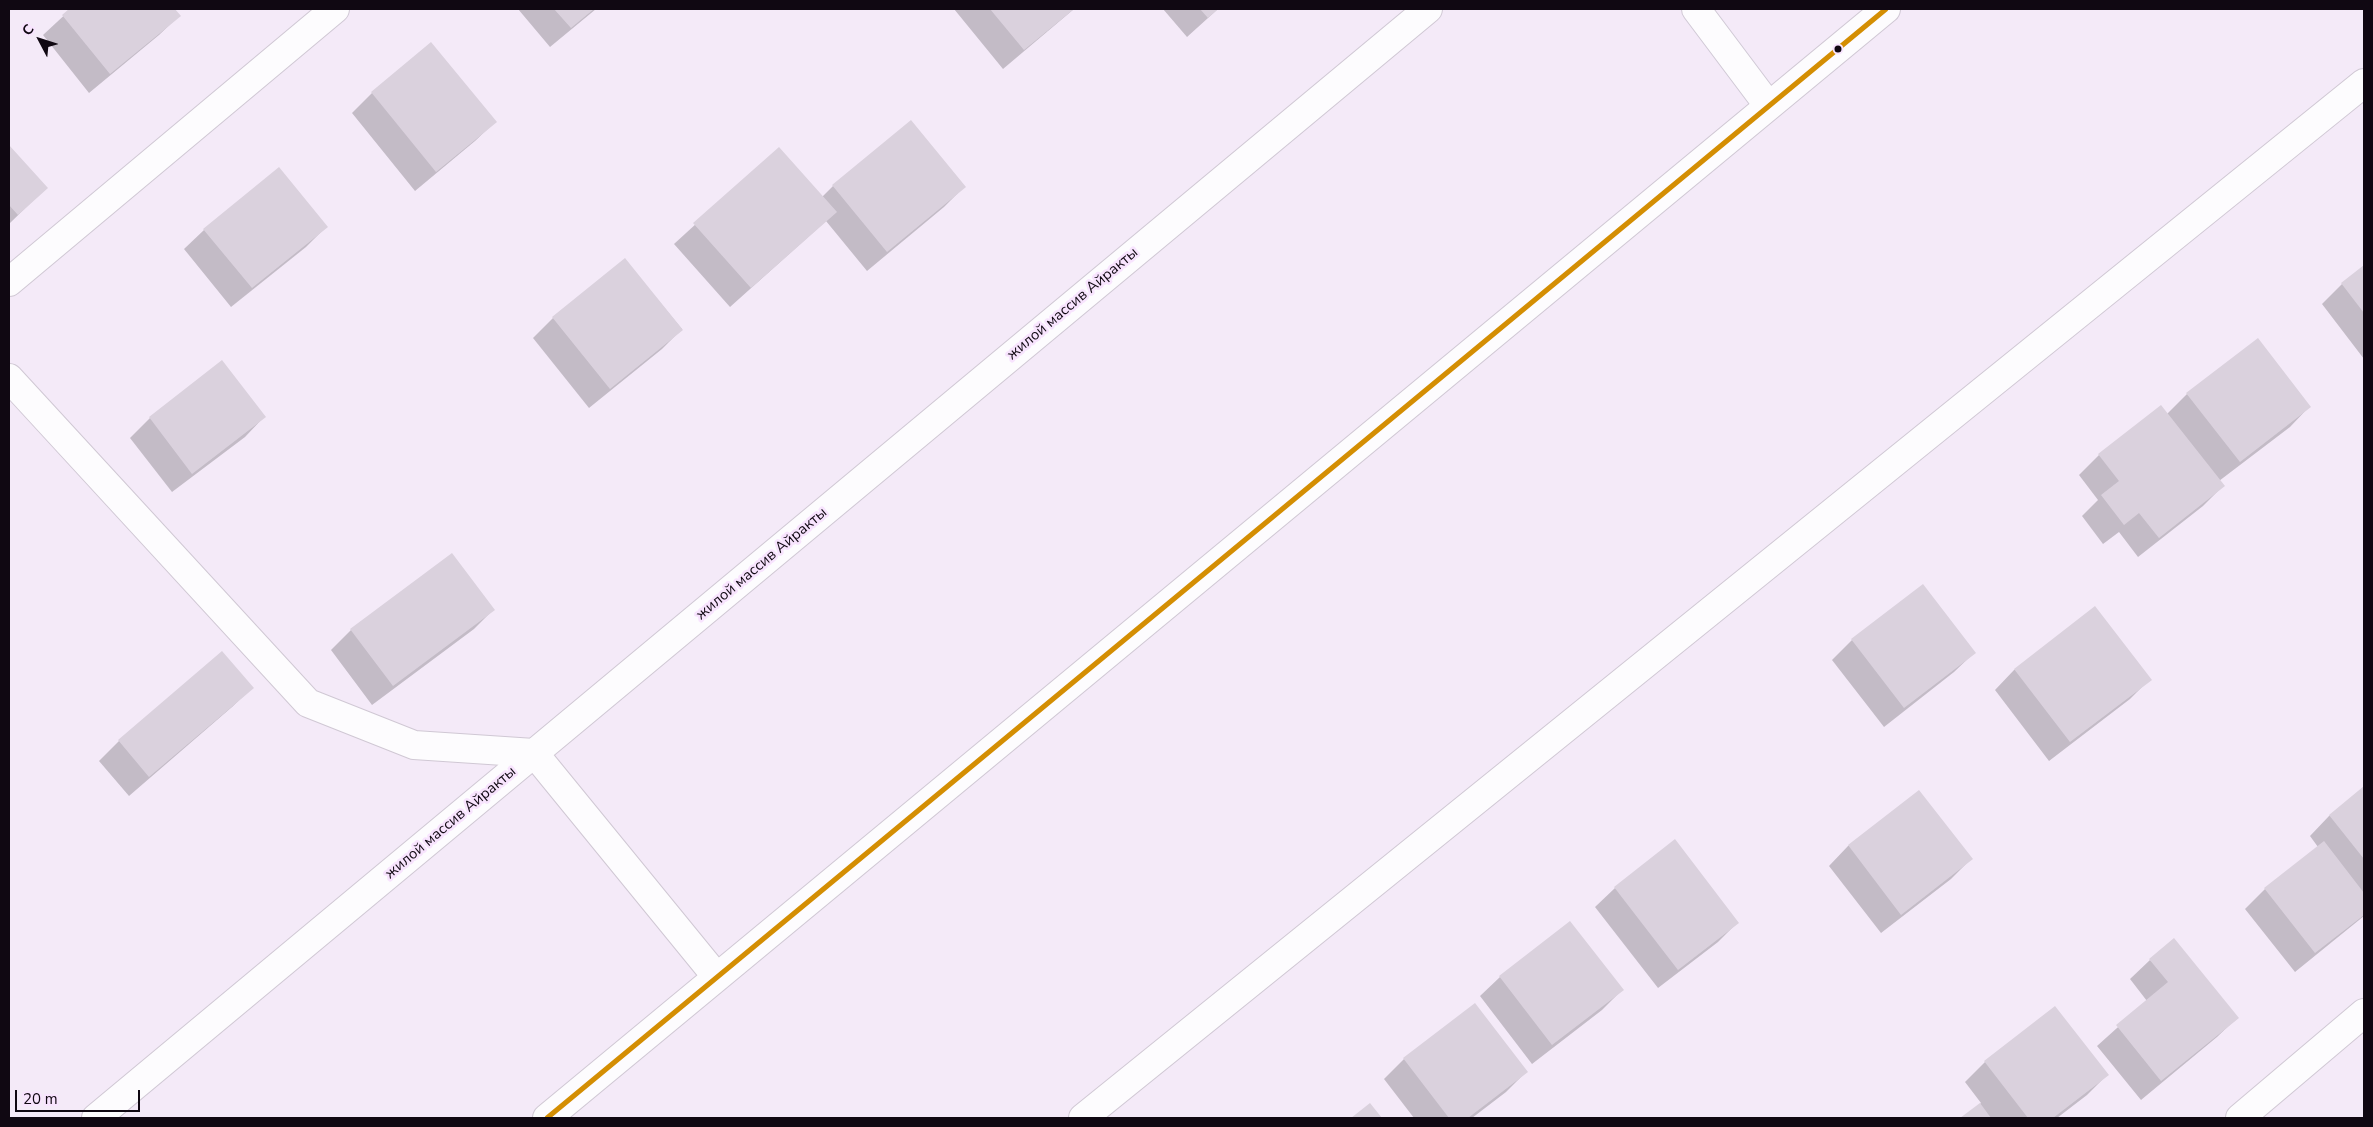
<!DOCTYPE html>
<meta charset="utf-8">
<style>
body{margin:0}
#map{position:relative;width:2373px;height:1127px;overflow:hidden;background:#f4eaf8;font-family:"Nunito Sans",sans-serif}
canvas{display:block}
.frame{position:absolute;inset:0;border:10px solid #100812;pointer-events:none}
.north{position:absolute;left:15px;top:15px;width:50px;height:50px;-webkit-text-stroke:4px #f8e4fe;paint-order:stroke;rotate:310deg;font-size:14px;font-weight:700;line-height:20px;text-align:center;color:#100812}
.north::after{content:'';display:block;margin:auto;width:18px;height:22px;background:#100812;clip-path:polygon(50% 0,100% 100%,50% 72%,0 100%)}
.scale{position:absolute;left:15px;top:1090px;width:125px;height:22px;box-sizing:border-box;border:2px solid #100812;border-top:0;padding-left:6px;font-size:15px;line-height:18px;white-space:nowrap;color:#100812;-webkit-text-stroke:4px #f8e4fe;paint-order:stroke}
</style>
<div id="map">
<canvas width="2373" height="1127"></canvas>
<div class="frame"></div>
<div class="north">С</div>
<div class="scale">20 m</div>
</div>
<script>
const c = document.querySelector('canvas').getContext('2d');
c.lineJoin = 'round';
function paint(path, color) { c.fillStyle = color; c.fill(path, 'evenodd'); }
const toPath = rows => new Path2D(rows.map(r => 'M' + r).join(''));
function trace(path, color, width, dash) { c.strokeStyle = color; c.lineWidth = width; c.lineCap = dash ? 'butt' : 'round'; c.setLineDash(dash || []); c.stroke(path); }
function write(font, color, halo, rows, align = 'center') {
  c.font = font + ' "Nunito Sans",sans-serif'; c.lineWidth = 5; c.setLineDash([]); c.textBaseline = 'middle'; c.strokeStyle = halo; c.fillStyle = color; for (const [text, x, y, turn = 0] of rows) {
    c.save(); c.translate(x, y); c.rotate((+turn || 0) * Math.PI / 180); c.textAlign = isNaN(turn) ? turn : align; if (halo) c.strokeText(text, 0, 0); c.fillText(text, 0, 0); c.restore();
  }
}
paint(toPath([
 [71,9,173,9,179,16,159,35,89,93,43,35],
 [518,9,596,9,550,47],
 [954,9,1074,9,1003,69],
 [1163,9,1218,9,1187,37],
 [431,44,495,122,475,141,415,191,352,113,372,93],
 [9,146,46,188,9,224],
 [779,148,822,197,833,186,964,187,944,207,867,271,826,221,730,307,674,244],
 [326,227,306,247,231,307,184,249,204,230],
 [625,260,682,329,662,349,589,408,533,338,553,318],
 [2364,267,2364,359,2322,304,2342,284],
 [222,362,264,417,245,437,172,492,130,438,150,418],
 [2187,394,2309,407,2290,427,2219,481,2223,486,2203,506,2138,557,2119,532,2103,544,2082,516,2098,500,2079,475,2099,455,2161,406,2167,414],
 [452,555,493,610,474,629,372,705,331,650,351,630],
 [2094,608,2150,679,2130,699,2049,761,1995,690,2014,670],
 [1852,640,1974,653,1954,672,1884,727,1832,660],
 [222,652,252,688,232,707,129,796,99,761,119,741],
 [2364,788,2364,916,2295,972,2245,909,2265,889,2318,847,2310,836,2329,816],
 [1919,792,1971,859,1951,879,1881,933,1829,866,1848,846],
 [1615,888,1737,923,1718,942,1658,988,1595,907],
 [2150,960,2237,1018,2217,1037,2141,1100,2097,1046,2147,1001,2130,979],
 [1500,977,1622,990,1602,1010,1532,1064,1480,996],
 [2055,1008,2107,1075,2087,1095,2057,1118,1962,1118,1981,1103,1965,1082,1985,1062],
 [1404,1059,1526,1072,1506,1092,1472,1118,1414,1118,1384,1079]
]), '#0003');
paint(toPath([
 [69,9,175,9,181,16,110,74,62,15],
 [554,9,594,9,571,28],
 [990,9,1074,9,1024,50],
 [1200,9,1218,9,1208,18],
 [431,42,497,122,436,172,371,92],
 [911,120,966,187,887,252,832,185],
 [9,145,48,188,18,215,9,205],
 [779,147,837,212,751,288,693,223],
 [279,167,328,227,252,288,203,229],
 [625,258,683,330,610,389,552,317],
 [2364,265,2364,313,2341,283],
 [2258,338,2311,407,2240,462,2186,393],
 [222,360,266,417,192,474,149,417],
 [2161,405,2225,486,2159,538,2139,513,2124,525,2101,495,2119,481,2098,454],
 [452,553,495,610,393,686,350,629],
 [1923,584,1976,653,1904,708,1851,639],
 [2095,606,2152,680,2070,742,2014,669],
 [222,651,254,688,149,777,118,740],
 [2364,786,2364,859,2329,815],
 [1919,790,1973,859,1901,915,1848,845],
 [1675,839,1739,923,1678,970,1614,887],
 [2324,841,2364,893,2364,915,2315,953,2264,888],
 [1570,921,1624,990,1552,1045,1499,976],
 [2174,938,2239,1018,2161,1081,2116,1025,2168,982,2149,959],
 [1475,1003,1528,1072,1468,1118,1449,1118,1403,1058],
 [2055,1006,2109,1075,2053,1118,2028,1118,1984,1061],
 [1370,1103,1382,1118,1351,1118],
 [1980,1103,1991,1118,1960,1118]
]), '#dad1dd');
const minor = toPath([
 [1696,9,1768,105],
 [9,282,335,9],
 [9,378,308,703,414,745,534,753,716,976],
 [96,1118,1428,9],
 [1083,1118,2364,83],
 [2240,1118,2364,1013]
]);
const major = toPath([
 [547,1118,1886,9]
]);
trace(minor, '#d0c8d4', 30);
trace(major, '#d0c8d4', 30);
trace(minor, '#fdfcfe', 28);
trace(major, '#fdfcfe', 28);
trace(toPath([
 [547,1118,1886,9]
]), '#d48e03', 5);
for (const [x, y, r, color] of [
 [1838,49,4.5,"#100812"]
]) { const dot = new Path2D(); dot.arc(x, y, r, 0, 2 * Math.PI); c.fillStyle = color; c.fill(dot); trace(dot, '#f8e4fe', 2); }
write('15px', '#100812', '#f8e4fe', [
 ["жилой массив Айракты",1073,304,-40],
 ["жилой массив Айракты",762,564,-40],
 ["жилой массив Айракты",451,823,-40]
]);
</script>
